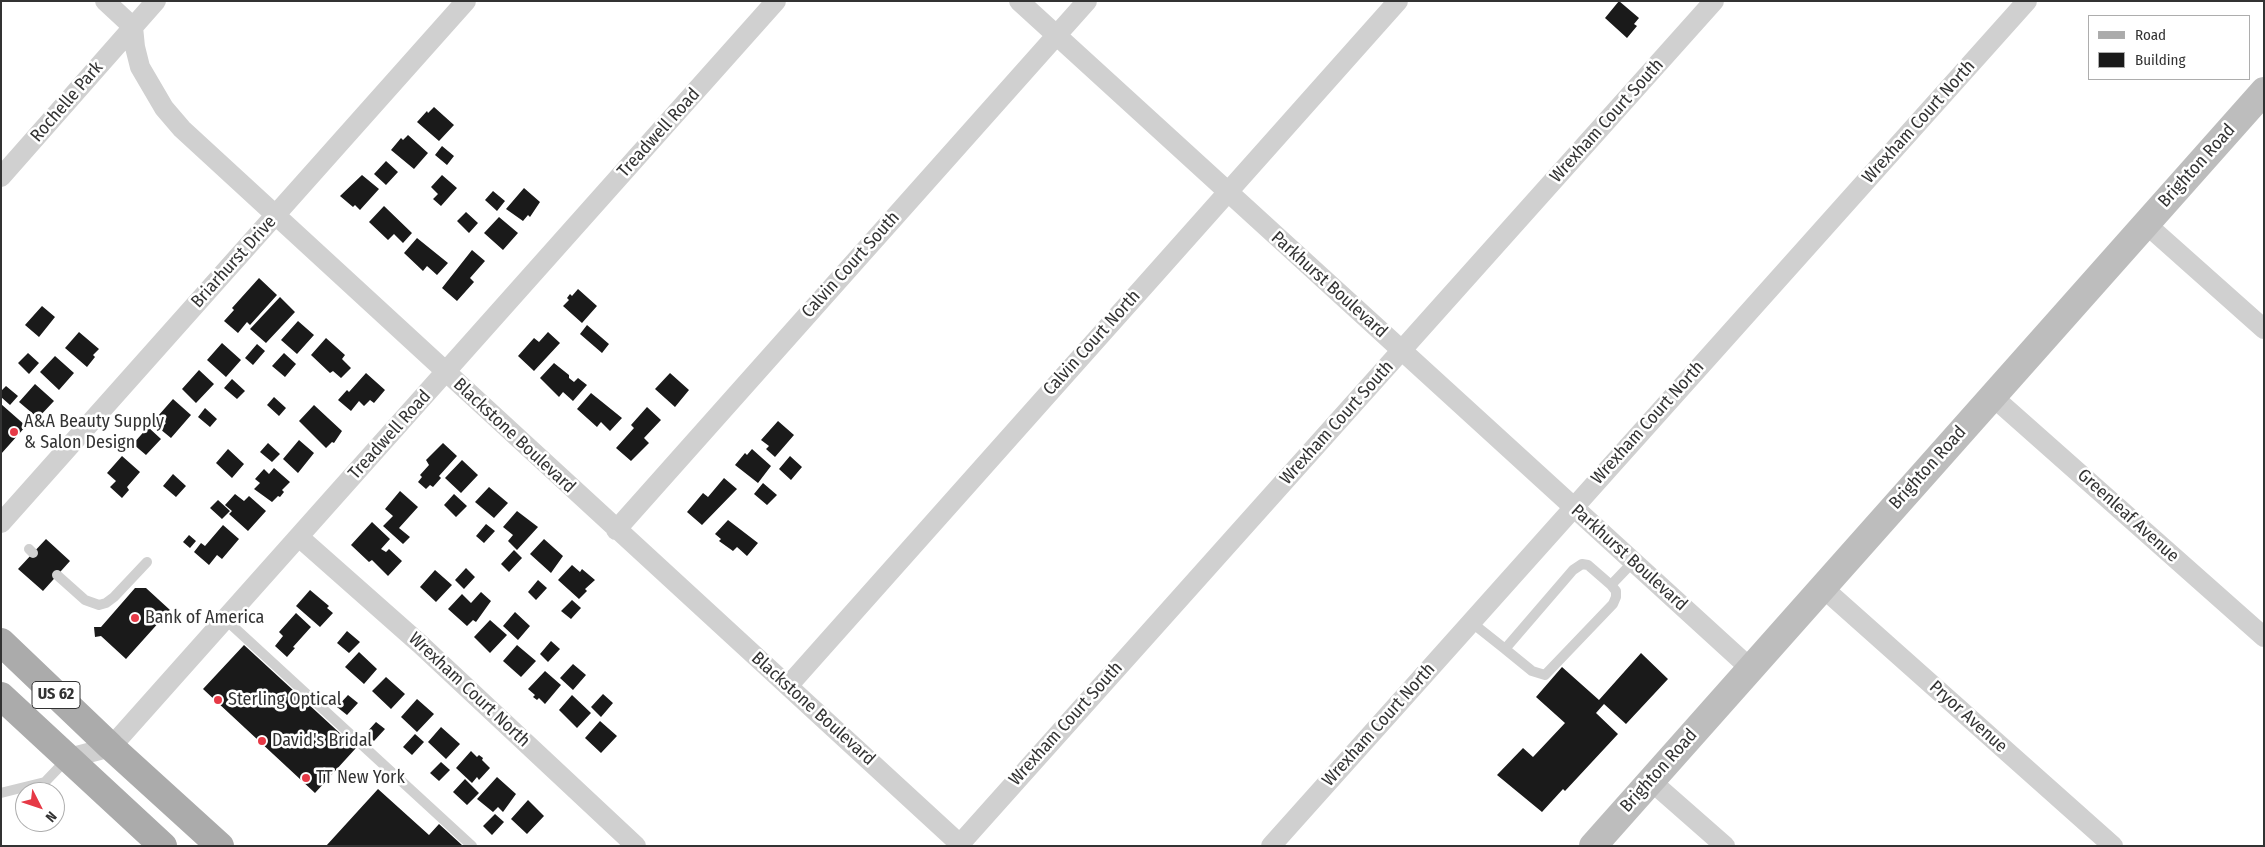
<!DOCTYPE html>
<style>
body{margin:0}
#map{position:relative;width:2265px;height:847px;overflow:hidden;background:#fff;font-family:"Fira Sans Condensed",sans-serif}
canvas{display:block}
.frame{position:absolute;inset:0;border:2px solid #333;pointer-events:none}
.legend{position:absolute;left:2088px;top:15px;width:162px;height:65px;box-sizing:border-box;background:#fff;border:1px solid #adadad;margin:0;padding:6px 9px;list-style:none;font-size:15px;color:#333}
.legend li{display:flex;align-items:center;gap:10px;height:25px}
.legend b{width:25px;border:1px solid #adadad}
.north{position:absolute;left:15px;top:782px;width:50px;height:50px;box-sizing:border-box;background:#fff;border:1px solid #adadad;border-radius:50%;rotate:131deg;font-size:14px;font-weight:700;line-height:20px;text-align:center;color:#333}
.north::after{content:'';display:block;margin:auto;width:18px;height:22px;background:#e63946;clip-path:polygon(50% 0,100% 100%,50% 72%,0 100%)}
</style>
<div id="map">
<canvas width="2265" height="847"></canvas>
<div class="frame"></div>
<ul class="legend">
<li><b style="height:6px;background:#ababab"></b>Road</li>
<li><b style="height:14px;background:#1a1a1a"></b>Building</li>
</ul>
<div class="north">N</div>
</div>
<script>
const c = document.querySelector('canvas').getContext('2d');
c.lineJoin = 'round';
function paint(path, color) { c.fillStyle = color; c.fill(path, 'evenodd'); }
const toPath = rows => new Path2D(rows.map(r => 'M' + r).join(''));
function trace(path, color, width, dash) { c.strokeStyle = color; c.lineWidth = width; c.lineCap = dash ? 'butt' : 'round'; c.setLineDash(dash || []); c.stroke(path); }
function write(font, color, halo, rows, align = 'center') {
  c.font = font + ' "Fira Sans Condensed",sans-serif'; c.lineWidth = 5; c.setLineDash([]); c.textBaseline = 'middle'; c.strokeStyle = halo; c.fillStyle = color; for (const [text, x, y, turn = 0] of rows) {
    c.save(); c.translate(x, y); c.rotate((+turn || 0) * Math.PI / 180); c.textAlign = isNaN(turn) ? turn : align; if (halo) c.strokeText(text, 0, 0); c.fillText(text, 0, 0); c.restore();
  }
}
paint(toPath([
 [1619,1,1639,18,1634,24,1637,26,1627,38,1605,18],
 [434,107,454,125,439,141,417,122,427,111,428,113],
 [408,135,428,153,414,169,391,150,401,138,403,140],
 [442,146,454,156,447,165,435,155],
 [386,161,398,172,386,185,374,174],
 [362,175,379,189,360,210,355,205,353,207,340,196],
 [442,175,457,188,441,206,433,199,438,194,431,187],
 [524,188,540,202,530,217,528,215,523,221,506,209],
 [493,191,505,201,497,211,485,200],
 [384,206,412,233,403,243,394,234,388,240,369,222],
 [466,212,478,223,469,233,457,221],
 [499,217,518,233,503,250,484,233],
 [417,238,448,263,437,275,427,266,423,271,404,253],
 [472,250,485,261,470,278,474,282,457,301,442,288],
 [259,278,277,295,250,325,247,322,238,333,224,321,234,310,232,308],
 [578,289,597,306,582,323,563,306,569,300,567,298,570,294,572,296],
 [280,297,295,312,266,343,250,329],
 [42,306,55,317,39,337,25,325],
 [298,321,314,335,297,354,281,340],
 [587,325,609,344,602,353,580,334],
 [79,332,99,349,93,355,95,357,87,367,65,348],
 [548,332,560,343,534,371,518,356,534,338,539,342],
 [326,338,345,355,342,359,351,368,341,378,333,371,330,373,311,355],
 [222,343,241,360,226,377,207,360],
 [257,344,265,351,253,365,245,358],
 [28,353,39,363,29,374,18,363],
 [284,353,296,364,285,377,272,366],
 [55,356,74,373,59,390,40,372],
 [554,363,569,375,569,378,574,382,578,378,587,385,573,401,563,392,559,397,540,378],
 [199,370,214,384,196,403,182,389],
 [366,373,385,390,374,403,370,400,364,406,359,401,351,411,338,400,347,390,349,392],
 [670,373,689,390,675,407,655,389],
 [232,379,245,391,237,399,224,388],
 [35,384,54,401,38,418,19,402],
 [6,386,18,396,10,405,1,397,1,391],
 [591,393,622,418,610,431,601,422,597,427,577,409],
 [274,397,286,408,279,416,267,405],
 [173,399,191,415,171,438,160,429,166,423,158,416],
 [1,404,26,426,1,454],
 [314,405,342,431,334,443,332,442,326,448,299,421],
 [647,407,661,420,644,438,649,443,631,461,616,448,634,428,631,425],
 [205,408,217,419,210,427,198,417],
 [778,421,794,435,775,457,766,449,769,446,761,440],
 [148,427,161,439,146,455,133,444],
 [299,440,314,453,298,473,283,459],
 [268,443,280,454,272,462,260,452],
 [443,443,457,456,439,476,441,478,433,487,430,485,426,489,418,482,422,477,420,475,429,465,426,460],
 [228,449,244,464,232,478,216,463],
 [752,449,771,466,758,483,735,465,745,453,747,455],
 [122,456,140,472,127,487,129,490,122,498,110,487,116,481,107,473],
 [790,456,802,467,791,480,779,469],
 [462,460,478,475,461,493,445,478],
 [274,468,290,482,282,490,284,492,280,497,278,496,272,502,254,489,260,483,255,479,264,469,269,474],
 [173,474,186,486,176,497,163,486],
 [724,478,737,489,702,525,687,512,703,493,708,497],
 [763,483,777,495,767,505,754,494],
 [489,487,508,503,494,518,475,502],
 [400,491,418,507,399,528,410,537,403,544,383,526,393,516,385,509],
 [235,494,244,501,249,496,266,511,248,531,229,514,232,511,225,505],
 [454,494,467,506,456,517,444,505],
 [218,500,230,511,222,519,210,508],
 [517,511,538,527,517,550,508,541,513,535,503,527],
 [728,520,758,543,747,556,737,547,733,551,719,541,721,539,715,534],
 [372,522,390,539,381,549,386,552,389,549,402,561,388,576,372,560,369,562,351,545],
 [486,524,495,531,484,543,476,536],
 [223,525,239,539,222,559,217,555,209,565,194,552,201,543,205,546],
 [189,535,196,541,190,548,183,542],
 [46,539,70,561,43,591,18,569],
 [544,539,563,556,551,573,530,554],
 [514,550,522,558,509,572,501,564],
 [572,565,580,572,582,569,595,580,585,589,587,591,579,599,558,580],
 [466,568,475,577,464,589,455,580],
 [435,570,452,585,436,602,420,587],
 [538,580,547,588,536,600,528,592],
 [135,588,146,588,170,610,126,659,101,636,95,637,94,627,101,627],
 [310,590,329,606,327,608,333,613,320,627,296,606],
 [481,592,491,601,476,622,473,620,467,626,448,609,462,594,471,603],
 [572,600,581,608,571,619,561,611],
 [515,612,530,626,518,640,503,626],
 [296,613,311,627,293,647,295,648,287,657,275,646,283,636,279,632],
 [490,620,507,635,490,653,474,637],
 [347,631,360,642,349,653,337,643],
 [551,641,560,649,548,662,540,654],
 [244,645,356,748,315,793,203,689],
 [517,645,536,661,521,677,503,661],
 [359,652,377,669,364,684,345,667],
 [1641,653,1668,679,1626,724,1604,704,1596,713,1618,734,1565,791,1563,789,1542,812,1497,775,1523,748,1533,757,1565,723,1536,697,1562,667,1599,700],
 [573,664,586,675,573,690,560,678],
 [545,671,561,685,545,704,539,698,537,700,533,697,535,695,528,689],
 [386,677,405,694,391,709,372,691],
 [603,694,613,703,601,717,591,707],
 [348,695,358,703,347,715,337,707],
 [572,695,591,713,577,728,559,710],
 [417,699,434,714,417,732,401,717],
 [600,721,617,736,601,753,585,738],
 [376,722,385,729,374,741,366,733],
 [441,727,460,744,446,759,428,742],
 [415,734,424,742,412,755,403,747],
 [471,751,477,757,479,755,483,758,482,760,490,768,479,780,477,777,472,783,456,768],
 [441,762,450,770,439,781,430,773],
 [497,777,516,794,503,812,498,807,493,812,477,799],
 [465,779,479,793,467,805,453,792],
 [378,789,429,835,439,824,463,846,326,846],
 [528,800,544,816,527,834,511,819],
 [495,814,504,822,492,835,483,826]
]), '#1a1a1a');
trace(toPath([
 [29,549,33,553],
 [57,575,85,600,99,605,106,603,114,597,147,562],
 [225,619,472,846],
 [1471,622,1505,649,1573,570,1582,564,1588,565,1611,585,1633,562],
 [1505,649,1532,671,1545,675,1613,604,1616,597,1616,591,1611,585],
 [1,793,45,782,68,758]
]), '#d0d0d0', 10);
trace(toPath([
 [105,1,133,27,135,47,140,67,164,108,182,129,962,846],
 [1019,1,1751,669],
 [1,177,156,1],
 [2146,224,2264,329],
 [1992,396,2264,637],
 [1,523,466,1],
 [616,530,1087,1],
 [299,537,420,644,636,846],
 [1822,587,2113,846],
 [788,686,1398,1],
 [69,758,111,747,776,1],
 [1651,781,1725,846],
 [960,844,1714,1],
 [1271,846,2027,1]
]), '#d0d0d0', 20);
trace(toPath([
 [1593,846,2264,91]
]), '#bdbdbd', 28);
trace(toPath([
 [1,642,111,747,220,846],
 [1,696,163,846]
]), '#ababab', 28);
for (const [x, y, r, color] of [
 [14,432,5,"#e63946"],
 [135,618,5,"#e63946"],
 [218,700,5,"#e63946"],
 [262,741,5,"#e63946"],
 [306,778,5,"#e63946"]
]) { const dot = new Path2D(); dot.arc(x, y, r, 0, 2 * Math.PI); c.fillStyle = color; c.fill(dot); trace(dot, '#fff', 2); }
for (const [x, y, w] of [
 [56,695,48]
]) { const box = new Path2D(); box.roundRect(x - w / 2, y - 13.5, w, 27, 4); c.fillStyle = '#fff'; c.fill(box); trace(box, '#333', 1); }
write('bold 16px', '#333', null, [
 ["US 62",56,695]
]);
write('18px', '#333', '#fff', [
 ["Rochelle Park",67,102,-49],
 ["Wrexham Court South",1607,121,-48],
 ["Wrexham Court North",1919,122,-48],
 ["Treadwell Road",659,133,-48],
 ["Brighton Road",2197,166,-48],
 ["Briarhurst Drive",234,262,-48],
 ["Calvin Court South",851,265,-48],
 ["Parkhurst Boulevard",1329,285,42],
 ["Calvin Court North",1092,343,-48],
 ["Wrexham Court South",1337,423,-48],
 ["Wrexham Court North",1648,423,-48],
 ["Treadwell Road",390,435,-48],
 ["Blackstone Boulevard",514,436,43],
 ["Brighton Road",1928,468,-48],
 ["Greenleaf Avenue",2128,516,42],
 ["Parkhurst Boulevard",1629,558,42],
 ["Wrexham Court North",469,690,43],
 ["Blackstone Boulevard",813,709,42],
 ["Pryor Avenue",1968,717,42],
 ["Wrexham Court South",1066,724,-48],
 ["Wrexham Court North",1379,725,-48],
 ["Brighton Road",1659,771,-48]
]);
write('18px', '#333', '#fff', [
 ["A&A Beauty Supply",24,422],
 ["& Salon Design",24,443],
 ["Bank of America",145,618],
 ["Sterling Optical",228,700],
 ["David's Bridal",272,741],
 ["TT New York",316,778]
], 'left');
</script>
